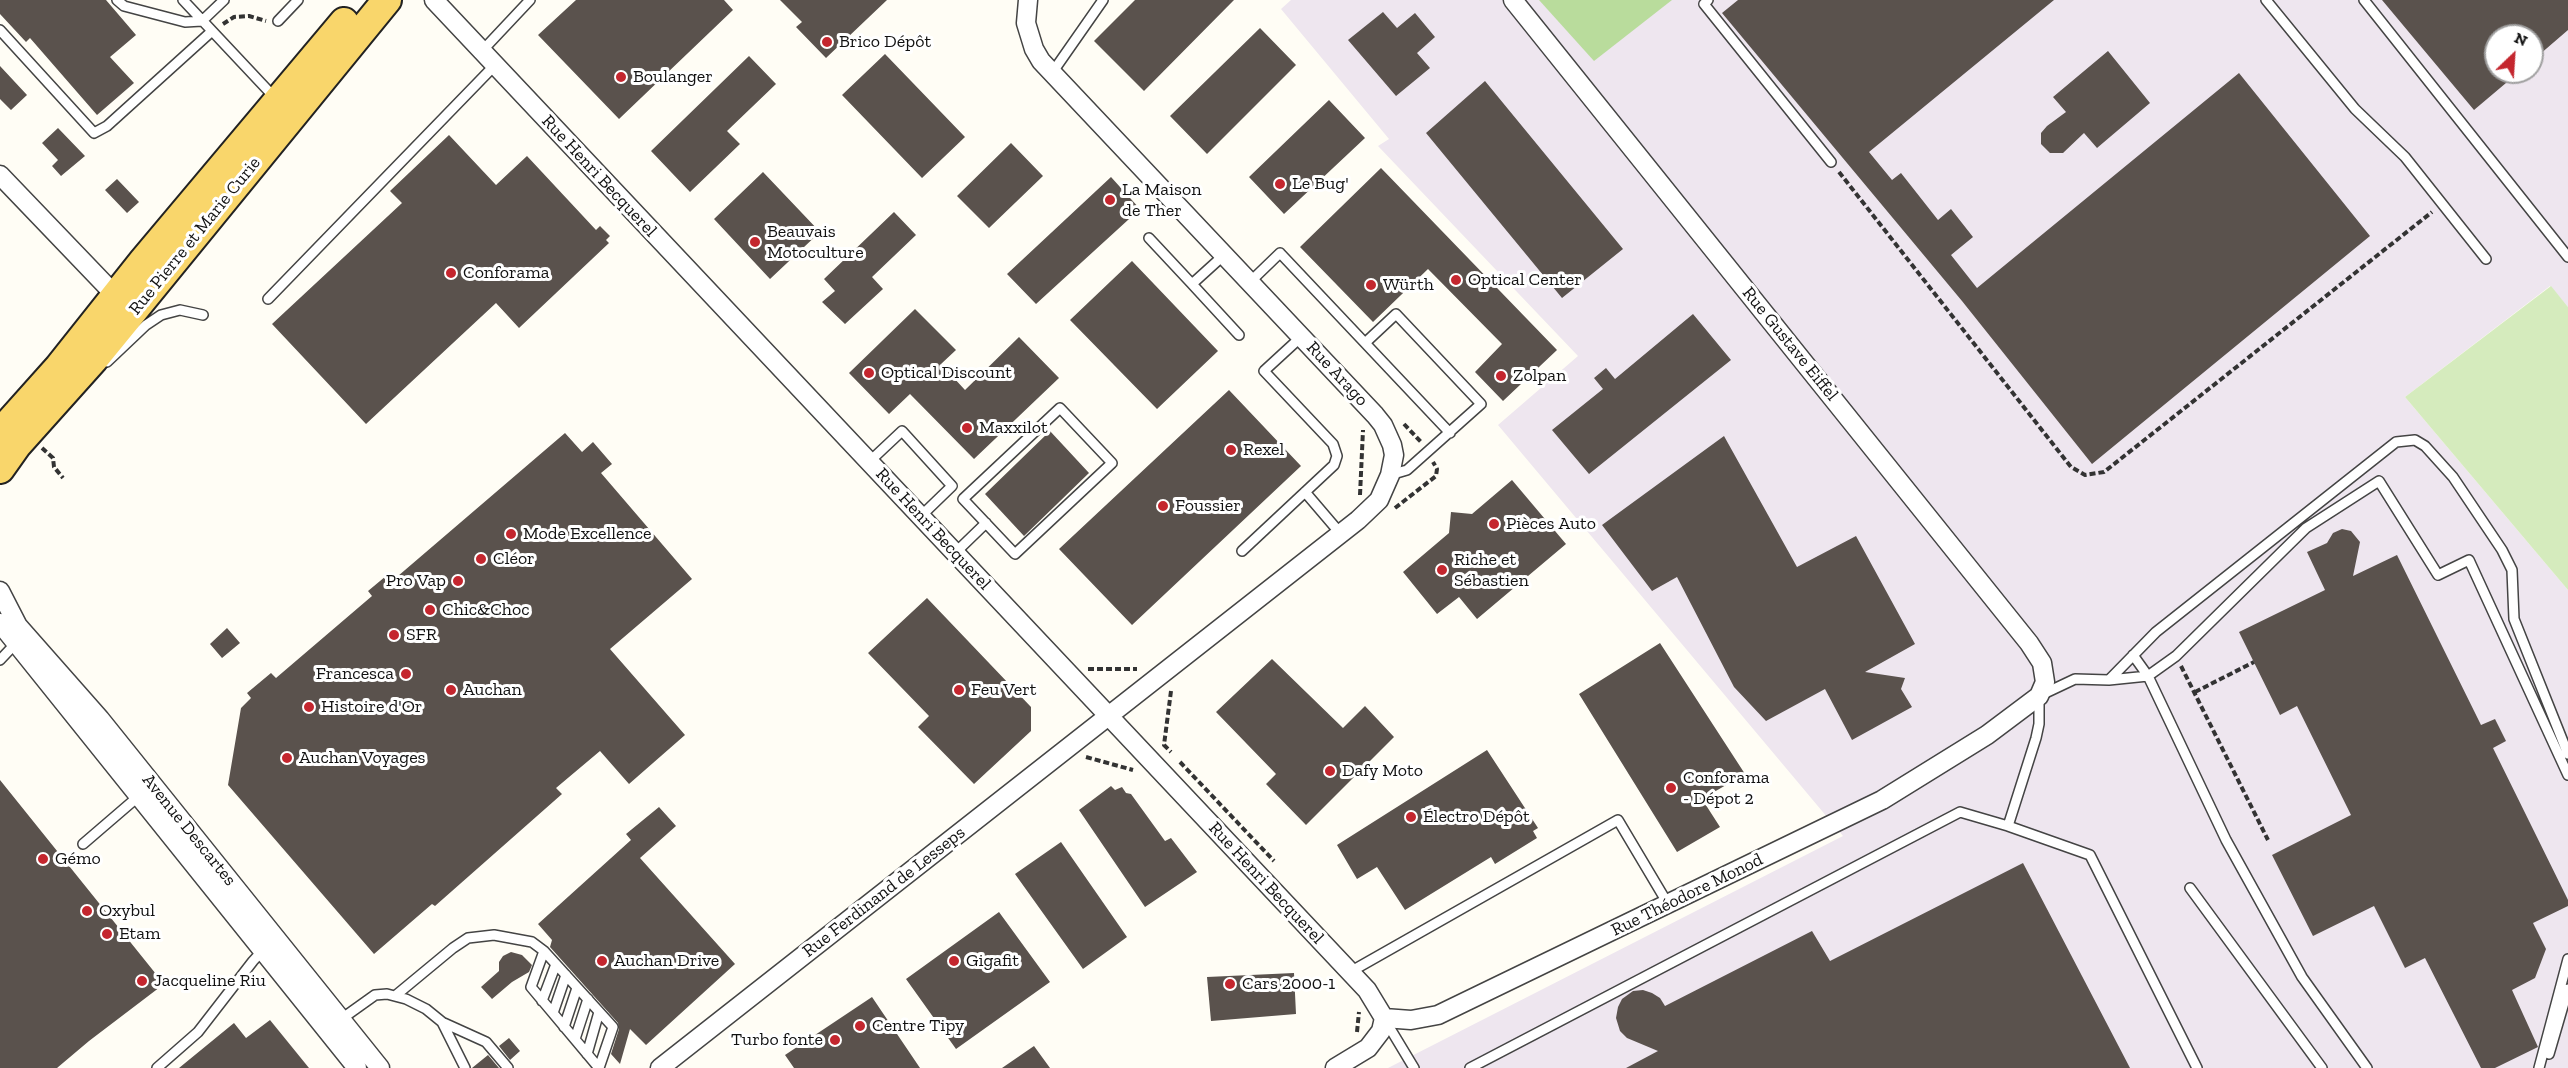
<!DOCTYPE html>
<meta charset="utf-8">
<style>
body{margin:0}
#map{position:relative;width:2568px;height:1068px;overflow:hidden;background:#fffdf5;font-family:"Zilla Slab",serif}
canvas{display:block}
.north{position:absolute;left:2484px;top:24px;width:60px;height:60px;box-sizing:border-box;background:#fff;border:2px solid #a0a0a0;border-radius:50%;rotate:25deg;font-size:16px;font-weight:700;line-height:24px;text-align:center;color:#111}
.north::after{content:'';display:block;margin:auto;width:21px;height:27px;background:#c4262e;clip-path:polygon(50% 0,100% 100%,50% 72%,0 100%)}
</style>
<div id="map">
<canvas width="2568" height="1068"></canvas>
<div class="north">N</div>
</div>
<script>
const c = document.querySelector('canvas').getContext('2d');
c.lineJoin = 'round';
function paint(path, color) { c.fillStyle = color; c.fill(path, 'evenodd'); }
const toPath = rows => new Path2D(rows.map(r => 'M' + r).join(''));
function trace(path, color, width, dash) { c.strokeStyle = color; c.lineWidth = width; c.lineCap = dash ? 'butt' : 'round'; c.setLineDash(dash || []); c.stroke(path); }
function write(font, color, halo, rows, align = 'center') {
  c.font = font + ' "Zilla Slab",serif'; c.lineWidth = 6; c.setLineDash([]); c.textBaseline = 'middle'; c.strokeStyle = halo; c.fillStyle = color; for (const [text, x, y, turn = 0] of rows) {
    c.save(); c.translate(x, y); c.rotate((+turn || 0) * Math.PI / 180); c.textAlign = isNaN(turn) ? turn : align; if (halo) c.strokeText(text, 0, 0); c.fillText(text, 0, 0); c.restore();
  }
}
paint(toPath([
 [1291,0,2568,0,2568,307,2550,286,2405,397,2568,590,2568,1068,1388,1068,1843,836,1498,425,1578,356,1378,146,1389,139,1281,9],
 [2496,36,2532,36,2532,72,2496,72]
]), '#eee6ef');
paint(toPath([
 [2551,286,2568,307,2568,590,2405,397]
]), '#d5ebbd');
paint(toPath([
 [1539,0,1672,0,1594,61]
]), '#b9dc9c');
paint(toPath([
 [0,0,106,0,136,35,110,57,134,83,97,115,30,38,26,42,0,14],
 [576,0,724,0,733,10,619,119,538,35],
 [780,0,887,0,826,58,796,27,802,22],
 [1135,0,1234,0,1144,91,1094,41],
 [1738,0,2054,0,1869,152,1892,180,1901,173,1938,220,1951,209,1973,237,1951,255,1977,288,2239,73,2370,236,2092,464,1962,301,1722,13],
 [2382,0,2568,0,2568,30,2532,61,2532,36,2496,36,2496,72,2519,72,2474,110],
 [1383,12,1397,28,1415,13,1435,37,1417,53,1430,68,1396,96,1348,40],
 [1260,28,1296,65,1207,154,1170,116],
 [2108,51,2150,103,2097,148,2084,133,2063,153,2050,153,2041,144,2041,133,2047,126,2066,112,2053,97],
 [885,54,965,137,922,178,842,95],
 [749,56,776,84,727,131,740,144,690,192,651,151],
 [0,66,27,95,11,110,0,99],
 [1485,81,1623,249,1562,298,1426,133],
 [1329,100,1365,138,1284,214,1249,177],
 [58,128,85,156,61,176,52,166,58,160,42,143],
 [449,135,496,185,527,156,596,230,600,226,610,236,606,240,609,243,519,328,496,303,366,424,272,324,402,203,390,191],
 [1011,143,1043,176,989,228,957,196],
 [1381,168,1557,350,1503,401,1475,372,1502,344,1428,269,1373,322,1300,247],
 [763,172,820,232,770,279,714,219],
 [1111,177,1140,209,1036,304,1007,274],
 [117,179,139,202,127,213,105,190],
 [894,212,916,235,872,277,883,289,845,324,822,302,835,291,824,279],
 [1132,261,1218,351,1157,409,1070,320],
 [915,309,956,350,941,364,965,390,1019,337,1059,378,974,459,910,394,889,414,849,373],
 [1693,314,1731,360,1589,474,1552,430,1603,389,1594,378,1606,368,1615,379],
 [1229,390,1301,466,1132,625,1059,549],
 [1050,431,1089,473,1024,536,985,494],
 [565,433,582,452,593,442,612,464,601,473,692,579,610,649,685,735,629,784,600,751,556,788,562,794,435,906,432,904,374,954,228,785,241,708,251,698,247,693,271,673,276,678,372,596,368,591,386,576,391,582],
 [1724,436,1797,567,1856,536,1915,644,1865,672,1905,678,1901,689,1912,707,1852,740,1825,689,1766,721,1734,687,1677,577,1652,591,1602,525],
 [1512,480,1566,544,1477,619,1459,597,1437,614,1403,572,1449,533,1451,512,1472,514],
 [2342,529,2351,531,2360,542,2353,576,2397,555,2481,725,2495,719,2506,741,2493,748,2568,900,2568,906,2533,923,2546,949,2535,978,2512,990,2538,1047,2495,1068,2481,1068,2425,958,2405,968,2374,906,2313,936,2272,855,2351,815,2297,706,2280,715,2239,632,2325,590,2307,552,2327,543,2333,533],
 [927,598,1031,707,1031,731,974,784,918,727,929,716,868,653],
 [227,628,240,643,222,658,210,644],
 [1660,643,1745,774,1702,799,1720,827,1677,852,1579,694],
 [1272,659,1343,728,1365,706,1394,737,1306,825,1266,784,1276,774,1216,712],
 [1487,750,1538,828,1533,831,1537,838,1495,864,1491,857,1405,910,1377,867,1357,879,1337,845],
 [0,780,164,984,89,1041,57,1068,0,1068],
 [1111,786,1115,790,1122,787,1126,793,1131,794,1165,841,1171,838,1197,872,1145,907,1079,810],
 [659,807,676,826,640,858,735,964,646,1045,630,1029,620,1064,611,1054,619,1029,618,1023,550,947,552,940,538,924,631,840,626,834],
 [1061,842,1127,937,1083,969,1015,874],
 [2023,863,2130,1068,1626,1068,1658,1051,1627,1038,1620,1031,1616,1018,1618,1007,1622,999,1633,991,1643,990,1652,993,1660,998,1665,1006,1812,931,1830,961],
 [999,912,1050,982,956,1049,906,979],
 [511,952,522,955,532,965,529,972,512,982,492,999,481,987,499,971,499,962,503,956],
 [1294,973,1296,1014,1211,1021,1207,977],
 [872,997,920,1068,794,1068,785,1055],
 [270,1020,309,1068,179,1068,234,1023,246,1038],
 [509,1038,520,1051,510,1060,499,1046],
 [1034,1046,1050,1068,1002,1068],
 [488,1055,499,1068,472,1068]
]), '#5a524d');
const lane = toPath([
 [117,0,124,6,185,22,202,21,224,0],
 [183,0,276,99],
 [1708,0,1704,4,1831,162],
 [2266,0,2355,109,2405,157,2486,259],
 [2364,0,2568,257],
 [278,21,298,0],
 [0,30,94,133,107,126,211,32],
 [482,51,530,0],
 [1052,73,1103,0],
 [1149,238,1192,284],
 [1224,255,1192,284,1239,335],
 [1250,282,1280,253,1450,433],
 [268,299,495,65],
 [1365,343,1396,314,1481,404,1407,470,1390,475],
 [107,362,146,325,161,315,180,310,203,315],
 [1060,408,1112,463,1015,554,963,499,1060,408],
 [869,462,902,431,952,486,921,516],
 [1305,492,1340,533],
 [1242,551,1334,465,1337,456,1333,444,1264,371,1301,337],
 [955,553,986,523],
 [2133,655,2148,676,2226,840,2302,977,2367,1068],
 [0,660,16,643],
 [2109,680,2156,632,2396,442,2415,440,2425,446,2453,477,2502,550,2512,570,2514,619,2568,754],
 [2008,826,2090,855,2197,1068],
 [83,844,140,795],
 [2190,888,2322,1068],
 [544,951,531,987,599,1068],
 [1350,972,1618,820,1668,904],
 [395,996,453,948,468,938,494,935,532,942,544,951,613,1027,599,1068],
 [542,1001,556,964],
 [553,1013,566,975],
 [340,1020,375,995,387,994,406,999,426,1009,442,1022,465,1068],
 [1385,1020,1414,1068],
 [444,1023,486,1042,508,1068],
 [564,1027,577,988],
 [575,1039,588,999],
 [587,1054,599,1012],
 [2549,1054,2568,989],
 [157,1068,198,1032,253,961,265,948],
 [1470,1068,1960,812,2008,826,2036,738,2039,724,2039,696,2075,679,2109,680,2148,676,2176,656,2306,528,2379,481,2438,575,2469,560,2568,775],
 [2539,1068,2568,959]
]);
const street = toPath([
 [434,0,1367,990,1384,1018],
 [0,175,116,296,124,302],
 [0,591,18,626,100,719,380,1068],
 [0,623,357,1068],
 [660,1068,1358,520,1379,500,1390,475,1394,455,1392,445,1383,425,1375,415,1041,61,1034,49,1026,23,1028,0],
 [1335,1068,1368,1048,1381,1031,1384,1018,1411,1020,1438,1015,1882,800,1987,735,2039,696,2045,682,2042,663,2029,643,1513,0]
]);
const primary = toPath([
 [0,433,59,367,144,260,344,22],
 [0,469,17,445,94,359,387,0]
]);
trace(lane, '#444', 12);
trace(street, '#444', 21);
trace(primary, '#222', 32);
trace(toPath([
 [223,24,234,17,249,16,266,21],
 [1839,172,2071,467,2085,475,2104,472,2432,212],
 [1404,424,1421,442],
 [42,448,53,458,54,467,63,478],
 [1360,495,1363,430],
 [1395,508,1436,476,1437,469,1433,462],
 [2181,666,2268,840],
 [1088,669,1137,669],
 [1171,691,1164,745,1171,752],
 [2195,692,2254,662],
 [1086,757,1133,770],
 [1180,762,1274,861],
 [1357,1032,1359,1012]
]), '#333', 4, [6, 3]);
trace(lane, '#fff', 9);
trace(street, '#fff', 18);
trace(primary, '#f9d66b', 28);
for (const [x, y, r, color] of [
 [827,42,6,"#c4262e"],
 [621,77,6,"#c4262e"],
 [1280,184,6,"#c4262e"],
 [1110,200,6,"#c4262e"],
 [755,242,6,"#c4262e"],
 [451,273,6,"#c4262e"],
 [1456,280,6,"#c4262e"],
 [1371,285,6,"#c4262e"],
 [869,373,6,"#c4262e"],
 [1501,376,6,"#c4262e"],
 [967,428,6,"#c4262e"],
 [1231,450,6,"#c4262e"],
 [1163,506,6,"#c4262e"],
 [1494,524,6,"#c4262e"],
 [511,534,6,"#c4262e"],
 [481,559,6,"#c4262e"],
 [1442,570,6,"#c4262e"],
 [458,581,6,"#c4262e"],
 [430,610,6,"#c4262e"],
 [394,635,6,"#c4262e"],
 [406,674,6,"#c4262e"],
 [451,690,6,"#c4262e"],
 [959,690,6,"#c4262e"],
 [309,707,6,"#c4262e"],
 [287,758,6,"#c4262e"],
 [1330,771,6,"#c4262e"],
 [1671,788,6,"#c4262e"],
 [1411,817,6,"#c4262e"],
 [43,859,6,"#c4262e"],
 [87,911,6,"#c4262e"],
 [107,934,6,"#c4262e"],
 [602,961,6,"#c4262e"],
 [954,961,6,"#c4262e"],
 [142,981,6,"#c4262e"],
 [1230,984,6,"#c4262e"],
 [860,1026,6,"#c4262e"],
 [835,1040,6,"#c4262e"]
]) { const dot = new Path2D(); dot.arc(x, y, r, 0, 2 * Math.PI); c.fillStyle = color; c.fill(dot); trace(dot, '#fff', 2); }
write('18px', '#111', '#fff', [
 ["Brico Dépôt",839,42],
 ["Boulanger",633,77],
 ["Le Bug'",1292,184],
 ["La Maison",1122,190],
 ["de Ther",1122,211],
 ["Beauvais",767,232],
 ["Motoculture",767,253],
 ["Conforama",463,273],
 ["Optical Center",1468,280],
 ["Würth",1383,285],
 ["Optical Discount",881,373],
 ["Zolpan",1513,376],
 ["Maxxilot",979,428],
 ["Rexel",1243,450],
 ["Foussier",1175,506],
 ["Pièces Auto",1506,524],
 ["Mode Excellence",523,534],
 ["Cléor",493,559],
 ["Riche et",1454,560],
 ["Sébastien",1454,581],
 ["Pro Vap",446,581,"right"],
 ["Chic&Choc",442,610],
 ["SFR",406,635],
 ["Francesca",394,674,"right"],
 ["Auchan",463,690],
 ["Feu Vert",971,690],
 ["Histoire d'Or",321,707],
 ["Auchan Voyages",299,758],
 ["Dafy Moto",1342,771],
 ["Conforama",1683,778],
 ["- Dépot 2",1683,799],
 ["Électro Dépôt",1423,817],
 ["Gémo",55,859],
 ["Oxybul",99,911],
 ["Etam",119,934],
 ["Auchan Drive",614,961],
 ["Gigafit",966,961],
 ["Jacqueline Riu",154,981],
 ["Cars 2000-1",1242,984],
 ["Centre Tipy",872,1026],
 ["Turbo fonte",823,1040,"right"]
], 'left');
write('18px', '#111', '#fff', [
 ["Rue Henri Becquerel",599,176,47],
 ["Rue Pierre et Marie Curie",195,236,-51],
 ["Rue Gustave Eiffel",1790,344,51],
 ["Rue Arago",1337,374,47],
 ["Rue Henri Becquerel",933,529,47],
 ["Avenue Descartes",189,830,51],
 ["Rue Henri Becquerel",1266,883,47],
 ["Rue Ferdinand de Lesseps",884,892,-38],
 ["Rue Théodore Monod",1687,895,-26]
]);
</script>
